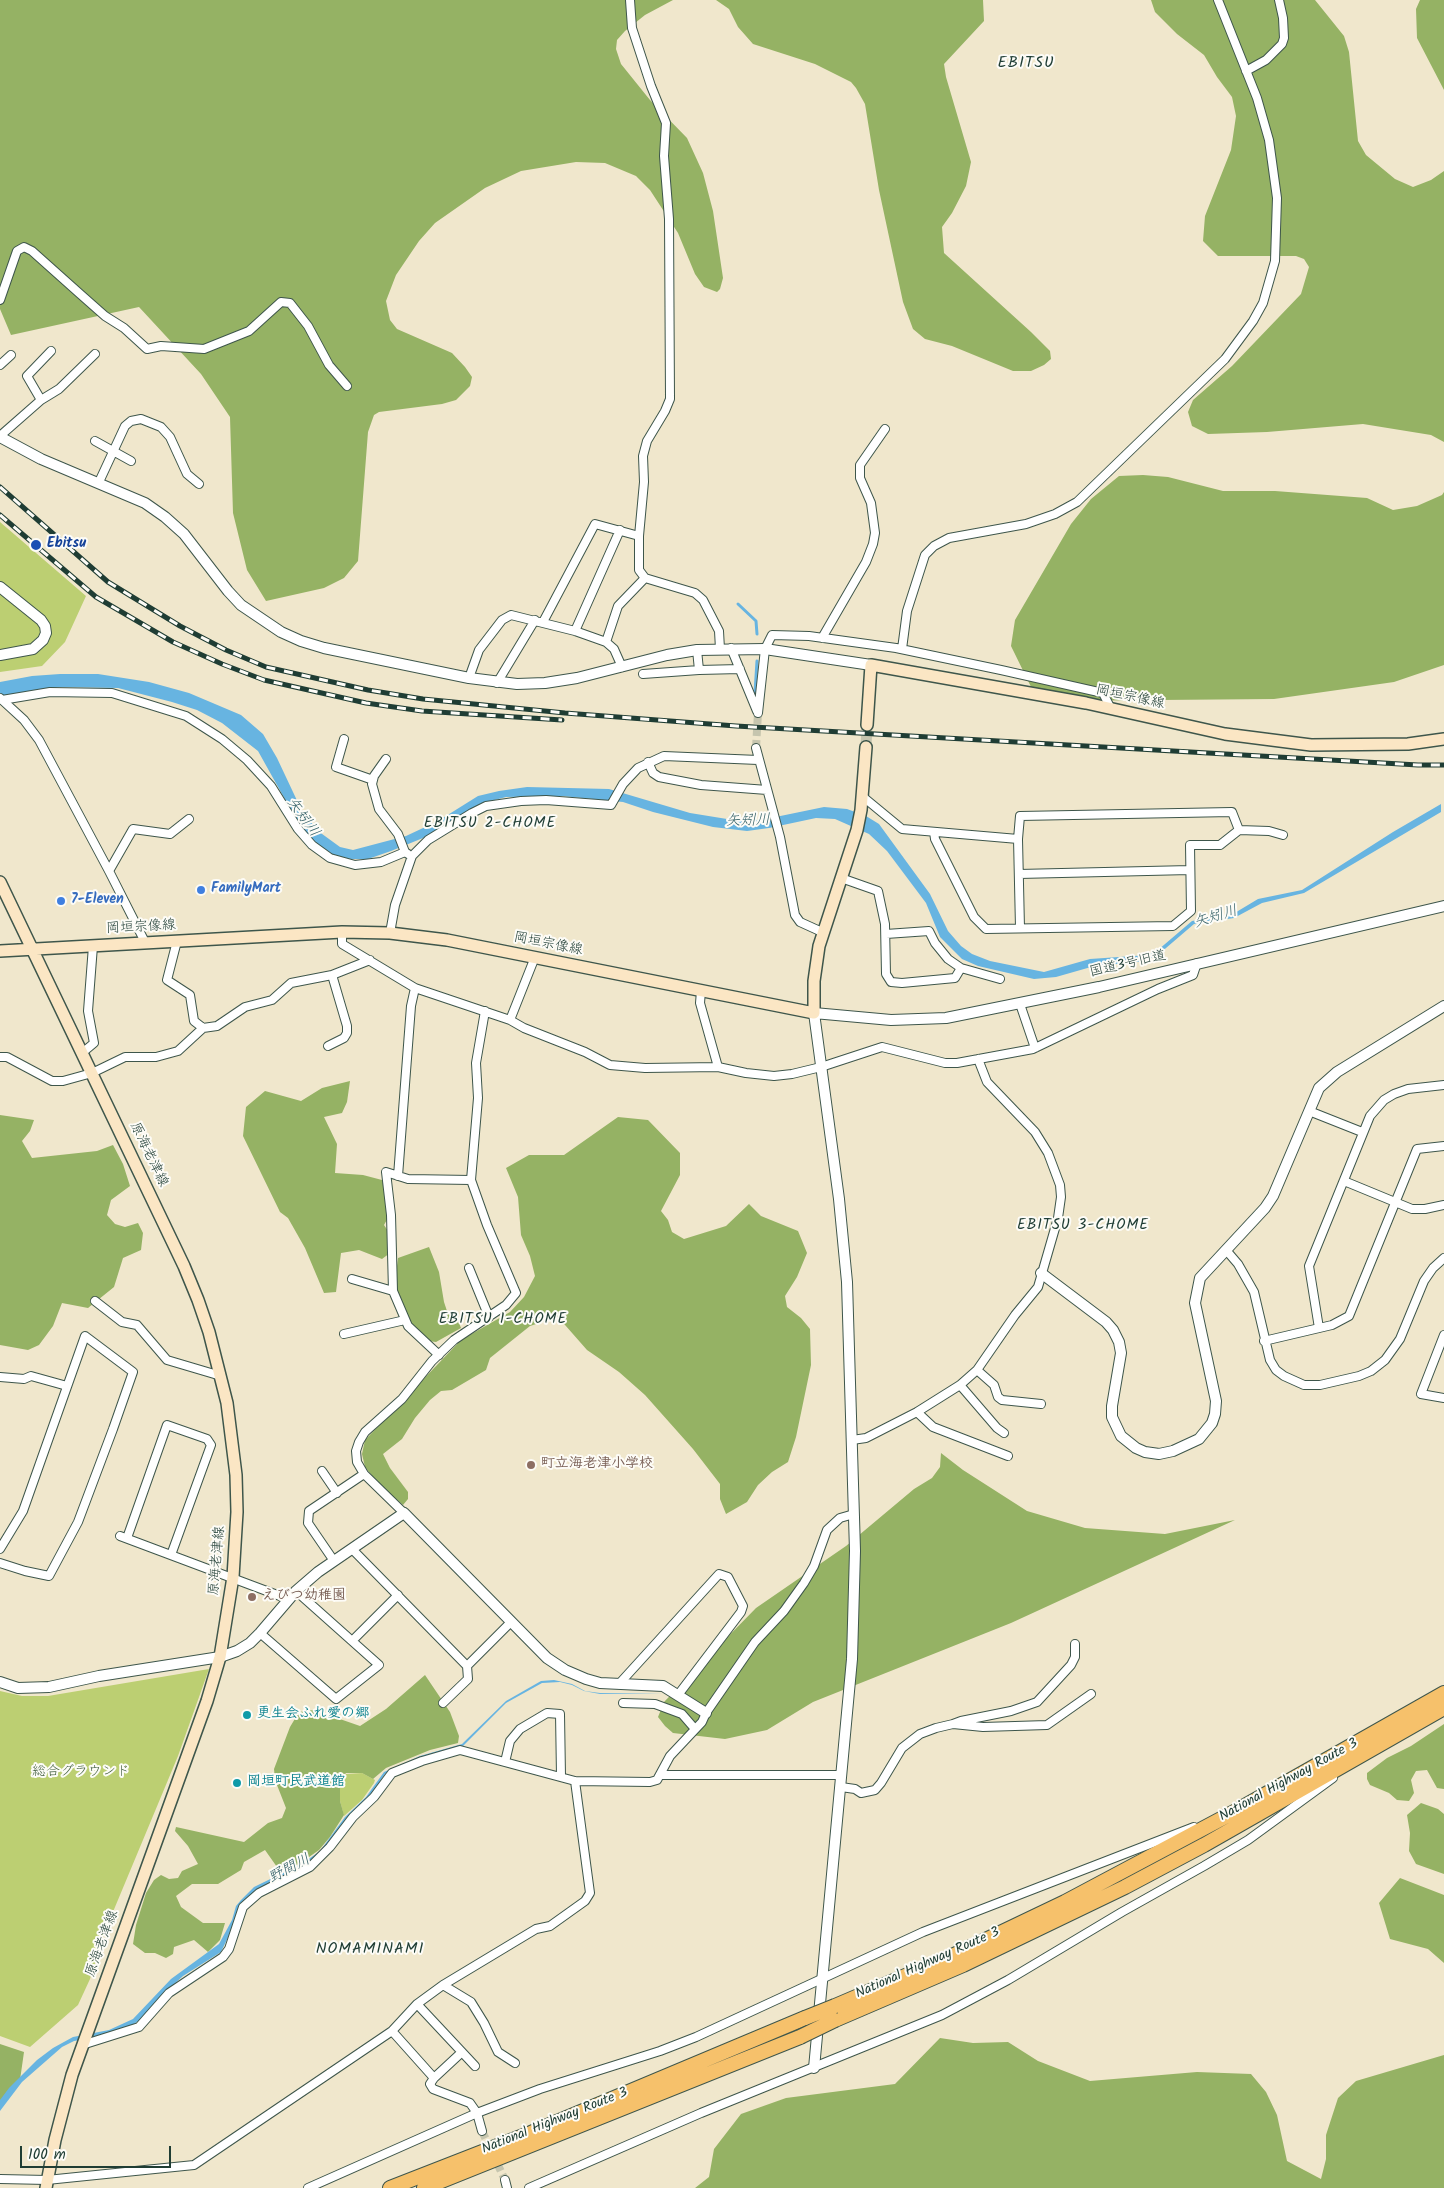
<!DOCTYPE html>
<meta charset="utf-8">
<style>
body{margin:0}
#map{position:relative;width:1444px;height:2188px;overflow:hidden;background:#f0e7cc;font-family:Kalam,sans-serif}
canvas{display:block}
.scale{position:absolute;left:20px;top:2146px;width:151px;height:22px;box-sizing:border-box;border:2px solid #1f3d34;border-top:0;padding-left:6px;font-size:15px;line-height:18px;white-space:nowrap;color:#1f3d34;-webkit-text-stroke:4px #fdfcf7;paint-order:stroke}
</style>
<div id="map">
<canvas width="1444" height="2188"></canvas>
<div class="scale">100 m</div>
</div>
<script>
const c = document.querySelector('canvas').getContext('2d');
c.lineJoin = 'round';
function paint(path, color) { c.fillStyle = color; c.fill(path, 'evenodd'); }
const toPath = rows => new Path2D(rows.map(r => 'M' + r).join(''));
function trace(path, color, width, dash) { c.strokeStyle = color; c.lineWidth = width; c.lineCap = dash ? 'butt' : 'round'; c.setLineDash(dash || []); c.stroke(path); }
function write(font, color, halo, rows, align = 'center') {
  c.font = font + ' Kalam,"Klee One",sans-serif'; c.lineWidth = 4; c.setLineDash([]); c.textBaseline = 'middle'; c.strokeStyle = halo; c.fillStyle = color; for (const [text, x, y, turn = 0] of rows) {
    c.save(); c.translate(x, y); c.rotate((+turn || 0) * Math.PI / 180); c.textAlign = isNaN(turn) ? turn : align; if (halo) c.strokeText(text, 0, 0); c.fillText(text, 0, 0); c.restore();
  }
}
paint(toPath([
 [0,522,86,596,65,642,42,666,0,672],
 [209,1669,178,1756,105,1931,90,1979,78,2005,30,2047,0,2036,0,1691,22,1696,48,1696],
 [362,1773,375,1780,374,1783,362,1800,344,1816,340,1801,340,1780,346,1774]
]), '#bccf72');
paint(toPath([
 [0,0,673,0,645,15,625,31,617,40,616,49,621,64,650,100,687,138,703,173,713,211,723,278,720,289,717,292,704,287,695,274,678,233,650,190,636,176,605,163,576,162,521,171,485,188,435,223,419,241,396,275,386,301,390,320,397,329,452,353,465,367,472,377,470,386,456,400,442,404,379,412,374,415,368,432,358,561,344,578,324,588,266,601,247,570,233,513,230,417,201,374,139,307,11,335,0,309],
 [716,0,983,0,984,21,944,64,946,77,971,162,966,186,952,213,942,227,944,253,1031,332,1050,351,1051,359,1044,365,1031,371,1013,371,952,346,925,339,913,329,903,302,879,190,865,104,856,88,851,82,815,64,753,44,738,27,729,9],
 [1151,0,1315,0,1344,36,1349,52,1358,141,1366,155,1395,179,1413,187,1431,180,1444,171,1444,442,1431,435,1363,424,1267,432,1208,434,1192,426,1188,412,1193,400,1232,366,1301,294,1309,267,1304,259,1296,256,1218,256,1203,241,1205,216,1231,150,1236,116,1232,97,1217,77,1204,55,1177,34,1155,12],
 [1420,0,1444,0,1444,90,1417,38,1416,9],
 [1143,475,1168,477,1223,491,1275,491,1367,498,1393,510,1417,506,1442,495,1444,492,1444,665,1394,682,1274,699,1044,701,1034,693,1011,646,1015,620,1071,524,1091,499,1119,476],
 [350,1081,347,1102,342,1113,324,1117,337,1144,335,1173,363,1175,382,1180,388,1198,389,1216,384,1225,390,1234,390,1253,382,1259,359,1250,341,1253,336,1292,324,1293,305,1248,288,1218,280,1212,243,1136,246,1107,265,1091,301,1101,322,1088],
 [0,1115,34,1120,30,1131,22,1141,32,1158,97,1151,113,1145,123,1164,130,1186,111,1200,107,1215,115,1224,125,1227,138,1223,143,1233,141,1250,123,1258,114,1287,88,1308,62,1303,53,1326,39,1345,28,1350,0,1345],
 [618,1117,648,1120,680,1153,680,1175,661,1211,668,1220,672,1232,684,1239,726,1226,749,1204,761,1216,798,1231,807,1253,797,1277,785,1296,787,1307,801,1318,810,1329,811,1365,796,1437,788,1462,772,1472,758,1485,747,1502,726,1514,720,1499,720,1484,693,1449,645,1395,619,1372,587,1350,558,1317,530,1326,490,1358,486,1370,452,1390,441,1391,430,1400,415,1418,402,1439,383,1454,390,1468,408,1492,408,1499,403,1505,378,1483,365,1467,362,1454,365,1440,461,1340,510,1312,524,1297,535,1276,530,1256,521,1235,518,1197,506,1168,529,1155,564,1155],
 [429,1247,439,1272,444,1302,448,1314,457,1318,461,1328,436,1342,428,1341,410,1324,402,1306,395,1282,398,1258],
 [941,1453,963,1470,1027,1511,1085,1528,1165,1534,1235,1520,1011,1623,813,1702,767,1730,725,1739,673,1733,665,1726,658,1717,664,1702,756,1608,846,1546,914,1489,932,1478,940,1467],
 [425,1675,450,1712,459,1736,458,1743,430,1750,386,1768,373,1779,362,1773,346,1773,340,1780,340,1801,344,1815,330,1837,319,1850,299,1864,287,1869,277,1867,265,1850,244,1862,241,1870,218,1884,192,1884,176,1896,181,1907,203,1923,225,1923,220,1940,208,1952,194,1940,174,1947,173,1954,166,1958,155,1953,145,1953,133,1944,136,1925,146,1893,154,1880,161,1875,169,1879,178,1878,182,1871,198,1864,188,1846,175,1831,176,1827,244,1842,268,1823,282,1818,286,1808,275,1780,274,1769,290,1727,299,1712,314,1710,360,1726,386,1709],
 [1444,1724,1444,1789,1437,1788,1427,1770,1416,1771,1411,1780,1414,1793,1409,1801,1397,1800,1389,1793,1370,1785,1367,1779,1367,1773,1387,1758,1411,1746],
 [1421,1803,1438,1809,1444,1814,1444,1874,1416,1864,1409,1851,1410,1833,1407,1815],
 [1400,1878,1444,1895,1444,1963,1428,1949,1390,1939,1379,1903],
 [940,2038,973,2043,1008,2042,1038,2061,1090,2081,1197,2072,1251,2074,1266,2092,1277,2115,1287,2161,1321,2179,1326,2159,1326,2135,1338,2098,1356,2081,1444,2055,1444,2188,695,2188,709,2177,714,2149,741,2114,786,2098,895,2084],
 [0,2044,24,2052,20,2080,0,2106]
]), '#95b264');
paint(toPath([
 [60,674,98,674,149,682,189,693,241,715,263,734,277,758,301,809,318,831,340,847,353,850,406,836,438,821,478,796,499,791,527,787,609,789,690,813,727,819,761,820,824,807,847,809,866,816,879,824,930,894,948,931,961,946,972,954,990,961,1044,972,1090,959,1148,955,1158,950,1192,921,1233,914,1258,899,1302,890,1393,832,1441,804,1441,812,1304,893,1262,903,1234,918,1194,924,1159,954,1147,960,1132,963,1098,965,1056,977,1034,979,978,966,962,959,940,937,926,903,887,851,869,834,835,819,816,818,769,828,747,831,713,827,653,812,623,802,562,796,506,797,480,804,423,838,391,851,368,859,351,859,333,855,314,842,297,821,258,751,222,723,197,710,172,702,118,688,58,687,0,696,0,682,32,676],
 [554,1680,572,1684,585,1691,600,1693,664,1694,600,1694,584,1691,572,1685,560,1682,542,1683,506,1703,463,1746,385,1774,370,1796,349,1817,339,1832,311,1862,258,1889,246,1900,221,1952,183,1976,160,1997,141,2019,131,2026,101,2037,74,2041,62,2047,22,2082,0,2111,0,2100,9,2088,37,2060,53,2048,73,2037,109,2030,133,2019,171,1979,219,1944,232,1920,236,1906,241,1900,254,1887,303,1863,320,1851,345,1817,366,1797,384,1772,420,1756,462,1744,506,1701,541,1681]
]), '#67b4e1');
trace(toPath([
 [738,604,756,621,757,634],
 [755,693,757,661]
]), '#67b4e1', 3);
trace(toPath([
 [756,748,758,713],
 [482,2131,505,2180]
]), '#c6c5ae', 8, [8, 4]);
trace(toPath([
 [866,747,867,725]
]), '#c6c5ae', 11, [11, 5.5]);
const minor = toPath([
 [630,0,632,28,651,86,666,123,664,156,669,219,670,399,665,411,647,441,643,456,644,482,639,536,639,570,645,578,695,593,703,600,719,631,720,649],
 [1246,71,1266,60,1282,44,1284,38,1283,18,1279,0],
 [0,300,17,251,24,247,32,251,79,293,105,316,124,328,147,349,161,346,204,349,249,331,281,302,290,303,308,326,329,365,347,386],
 [0,365,11,355],
 [41,400,27,376,51,351],
 [0,436,41,400,59,389,95,354],
 [95,441,131,461],
 [99,482,125,426,131,421,141,419,161,427,170,437,187,474,199,484],
 [543,622,595,524,639,536],
 [575,631,620,530],
 [822,638,866,562,873,544,875,533,871,503,860,478,860,465,885,429],
 [606,642,618,606,645,578],
 [731,648,757,711],
 [902,649,907,611,925,555,934,546,949,538,1026,524,1055,514,1077,502,1225,359,1253,321,1263,303,1275,261,1277,198,1269,140,1257,98,1218,0],
 [697,650,699,670],
 [643,674,699,670,740,669],
 [469,678,479,650,502,620,511,615,575,631,606,642,614,649,622,667],
 [497,683,535,620],
 [0,698,24,720,39,740,109,871,145,942],
 [2,700,50,692,112,693,186,716,222,739,247,760,271,786,298,829,312,845,330,858,355,865,381,862,405,852],
 [758,713,765,649,772,635,809,636,896,648,1001,670,1103,693,1111,709],
 [344,739,336,767,373,780],
 [756,748,780,837,795,915,800,922,822,932],
 [386,759,374,776,372,784,379,809,398,834,405,852,408,854],
 [648,762,653,773,659,777,701,785,767,790],
 [862,796,902,829,1018,839],
 [934,832,935,839,974,917,986,929,1173,926,1191,911,1190,845,1220,845,1239,830,1269,831,1283,835],
 [109,871,133,829,170,834,189,819],
 [1019,874,1190,870],
 [841,878,878,891,885,924,886,974,891,982,902,983,955,978,961,968],
 [1020,928,1018,839,1020,816,1232,812,1239,830],
 [342,932,342,944,415,988,510,1020,524,1028,585,1052,610,1065,645,1068,718,1067,746,1073,774,1076,792,1074,821,1067,882,1047,945,1063,957,1063,1033,1049,1158,989,1193,975,1197,963],
 [390,933,395,905,412,856,428,840,472,813,486,806,521,801,546,800,611,805,623,784,638,768,664,756,758,760],
 [886,934,929,931,935,943,948,959,961,968,1000,979],
 [177,941,167,980,190,995,194,1021,203,1028],
 [701,991,700,1003,718,1067],
 [1020,1004,1035,1048],
 [510,1020,535,957],
 [328,1046,344,1038,347,1033,347,1026,332,975],
 [82,1053,94,1043,88,1011,93,946],
 [0,1057,7,1057,52,1081,63,1081,92,1073,125,1057,156,1057,178,1051,203,1028,217,1026,245,1007,272,1000,291,983,332,975,370,960],
 [1309,1111,1362,1132],
 [398,1176,411,1006,415,988],
 [1344,1181,1412,1209,1425,1209,1444,1205],
 [1226,1250,1238,1264,1254,1292,1270,1360,1276,1370,1284,1376,1304,1385,1320,1385,1359,1376,1371,1371,1385,1360,1400,1339,1424,1281,1433,1268,1444,1258],
 [469,1268,489,1317],
 [352,1279,393,1291,408,1326,439,1355],
 [393,1291,391,1215,386,1172,408,1179,471,1180],
 [95,1301,122,1322,137,1325,167,1360,221,1376],
 [1319,1328,1309,1266,1370,1116,1384,1100,1394,1094,1408,1089,1444,1085],
 [344,1334,405,1320],
 [1444,1335,1421,1394,1444,1398],
 [1264,1341,1332,1325,1349,1316,1417,1149,1444,1146],
 [977,1370,994,1385,998,1397,1002,1400,1041,1404],
 [0,1377,24,1379,31,1376,67,1386],
 [960,1385,997,1428,1004,1433],
 [917,1412,933,1427,1008,1456],
 [852,1440,866,1438,917,1412,960,1385,977,1370,1015,1315,1038,1287,1058,1218,1061,1197,1060,1185,1048,1153,1035,1132,987,1082,978,1059],
 [322,1471,337,1493],
 [404,1513,364,1474,357,1462,356,1451,359,1442,365,1432,402,1399,432,1361,454,1340,506,1305,516,1293,487,1225,471,1180,478,1098,476,1063,485,1011],
 [120,1536,288,1599],
 [127,1538,167,1425,207,1439,211,1445,171,1555],
 [0,1549,23,1511,85,1336,133,1372,113,1429,78,1522,49,1576,25,1571,0,1563],
 [352,1549,467,1666,511,1622],
 [334,1561,308,1523,309,1511,364,1474],
 [260,1633,336,1699,379,1665,296,1591],
 [352,1641,398,1595],
 [619,1684,719,1574,728,1577,743,1606,741,1612,678,1695],
 [443,1703,468,1679,467,1666],
 [623,1703,655,1704,682,1714,695,1729],
 [953,1724,961,1721,1011,1711,1037,1702,1071,1665,1075,1657,1075,1644],
 [505,1762,510,1741,520,1729,547,1713,560,1714,561,1776],
 [661,1775,842,1775],
 [841,1787,855,1789,861,1793,875,1790,881,1783,902,1748,920,1734,936,1728,953,1724,983,1727,1047,1725,1091,1694],
 [443,1985,471,2002,484,2023,498,2052,515,2063],
 [417,2004,475,2066],
 [392,2031,434,2078,430,2084,433,2089,470,2103,477,2113,482,2131],
 [82,2045,139,2027,169,1993,223,1957,229,1949,243,1907,259,1893,310,1867,330,1847,353,1817,374,1797,392,1773,422,1761,460,1750,575,1781,650,1782,657,1780,670,1756,702,1722,706,1713,755,1642,784,1611,804,1583,814,1566,827,1530,840,1518,854,1514],
 [434,2078,462,2052],
 [0,2179,47,2180,194,2165,392,2031,417,2004,443,1985,536,1929,550,1926,585,1901,590,1893,575,1781],
 [505,2180,507,2188],
 [308,2188,477,2113,540,2089,660,2051,696,2037,923,1932,1194,1827],
 [529,2188,701,2113,942,2015,1008,1980,1122,1912,1204,1866,1248,1840,1333,1778]
]);
const tertiary = toPath([
 [0,437,41,459,145,503,165,517,184,534,228,591,241,605,281,632,301,641,324,648,469,678,517,684,545,683,577,678,667,655,697,650,765,649,871,665],
 [0,587,41,620,45,626,46,633,43,640,33,649,0,655],
 [1041,1273,1106,1322,1113,1330,1119,1342,1121,1353,1112,1406,1112,1417,1121,1436,1136,1448,1145,1452,1159,1454,1173,1451,1199,1439,1212,1423,1215,1414,1216,1401,1195,1303,1200,1278,1265,1208,1273,1196,1319,1088,1337,1072,1444,1006],
 [0,1682,18,1688,49,1687,99,1676,220,1657,237,1651,250,1643,260,1633,296,1591,318,1572,404,1513,547,1658,565,1670,586,1679,600,1683,663,1686,706,1713],
 [814,2068,852,1659,855,1551,847,1282,839,1199,814,1013,891,1020,946,1018,1099,987,1444,906]
]);
const secondary = toPath([
 [867,725,871,665,1086,703,1225,734,1311,745,1408,744,1444,739],
 [0,882,184,1266,198,1300,209,1332,227,1403,236,1475,237,1512,233,1577,220,1657,207,1701,72,2075,55,2140,46,2188],
 [0,951,342,932,390,933,447,940,814,1013,814,981,819,946,857,830,861,810,866,747]
]);
const trunk = toPath([
 [835,2006,952,1956,1065,1902,1236,1811,1444,1693],
 [835,2020,963,1965,1125,1887,1204,1845,1444,1708],
 [390,2188,531,2133,805,2018],
 [424,2188,800,2037]
]);
trace(minor, '#3e564b', 10);
trace(tertiary, '#3e564b', 12);
trace(secondary, '#3e564b', 14);
trace(trunk, '#3e564b', 16);
trace(minor, '#fff', 8);
trace(tertiary, '#fff', 10);
trace(secondary, '#fbe6c4', 11);
trace(trunk, '#f6c16b', 14);
const rail = toPath([
 [0,487,108,582,180,626,226,650,266,667,368,690,423,699,565,713,736,726,1418,765,1444,765],
 [0,515,96,597,173,642,222,664,264,680,366,703,422,711,562,720]
]);
trace(rail, '#1f3d34', 5);
trace(rail, '#fdfcf7', 3, [9]);
const trunkBridge = toPath([
 [805,2018,835,2006],
 [800,2037,835,2020]
]);
trace(trunkBridge, '#3e564b', 16, []);
trace(trunkBridge, '#f6c16b', 14);
for (const [x, y, r, color] of [
 [36,545,6,"#1a4fb4"],
 [201,890,5,"#3f7fe0"],
 [61,901,5,"#3f7fe0"],
 [531,1465,5,"#8d6e63"],
 [252,1597,5,"#8d6e63"],
 [247,1715,5,"#0f9aa8"],
 [237,1783,5,"#0f9aa8"]
]) { const dot = new Path2D(); dot.arc(x, y, r, 0, 2 * Math.PI); c.fillStyle = color; c.fill(dot); trace(dot, '#fdfcf7', 2); }
write('bold 14px', '#164399', '#fdfcf7', [
 ["Ebitsu",47,545]
], 'left');
write('14px', '#1f3d34', '#fdfcf7', [
 ["岡垣宗像線",1130,698,12],
 ["岡垣宗像線",141,928,-3],
 ["岡垣宗像線",548,945,11],
 ["国道3号旧道",1128,965,-13],
 ["原海老津線",148,1155,64],
 ["原海老津線",218,1561,-85],
 ["National Highway Route 3",1289,1781,-29],
 ["原海老津線",103,1944,-70],
 ["National Highway Route 3",928,1964,-24],
 ["National Highway Route 3",555,2122,-22]
]);
write('bold 14px', '#366cbe', '#fdfcf7', [
 ["FamilyMart",211,890],
 ["7-Eleven",71,901]
], 'left');
write('bold 14px', '#785e54', '#fdfcf7', [
 ["町立海老津小学校",541,1465],
 ["えびつ幼稚園",262,1597]
], 'left');
write('bold 14px', '#0d838f', '#fdfcf7', [
 ["更生会ふれ愛の郷",257,1715],
 ["岡垣町民武道館",247,1783]
], 'left');
write('14px', '#466244', '#fdfcf7', [
 ["総合グラウンド",81,1773]
]);
write('italic 15px', '#356168', '#fdfcf7', [
 ["矢矧川",302,818,54],
 ["矢矧川",748,822,-2],
 ["矢矧川",1216,918,-17],
 ["野間川",290,1870,-28]
]);
c.letterSpacing = '1px';
write('15px', '#1f3d34', '#fdfcf7', [
 ["EBITSU 2-CHOME",490,824],
 ["EBITSU 3-CHOME",1083,1226],
 ["EBITSU 1-CHOME",503,1320]
]);
c.letterSpacing = '0px';
c.letterSpacing = '1px';
write('16px', '#1f3d34', '#fdfcf7', [
 ["EBITSU",1026,64],
 ["NOMAMINAMI",370,1950]
]);
c.letterSpacing = '0px';
</script>
